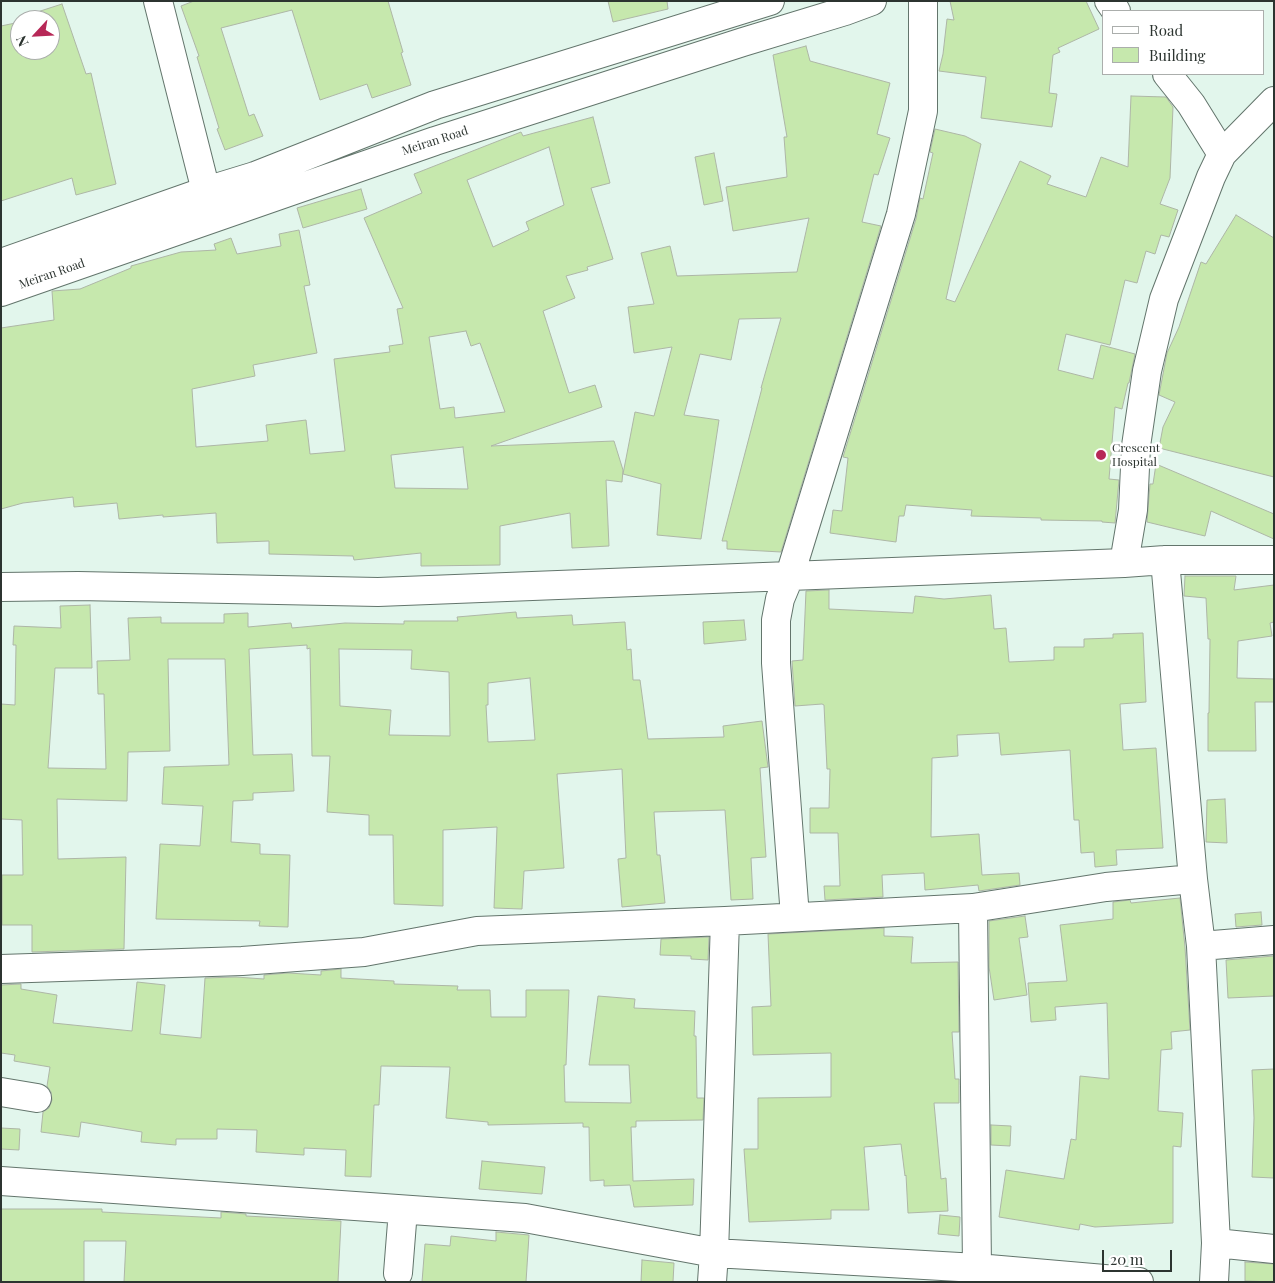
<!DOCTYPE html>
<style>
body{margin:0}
#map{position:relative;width:1275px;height:1283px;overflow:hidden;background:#e2f6ec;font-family:"Playfair Display",serif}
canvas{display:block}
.frame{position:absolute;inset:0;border:2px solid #2c3430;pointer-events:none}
.legend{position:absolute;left:1102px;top:10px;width:162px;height:65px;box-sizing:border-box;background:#fff;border:1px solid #abaeac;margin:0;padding:6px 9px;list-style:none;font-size:15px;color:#2c3430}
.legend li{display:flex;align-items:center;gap:10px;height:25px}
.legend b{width:25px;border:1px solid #abaeac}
.north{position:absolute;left:10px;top:10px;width:50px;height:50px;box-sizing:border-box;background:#fff;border:1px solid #abaeac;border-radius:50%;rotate:245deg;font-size:14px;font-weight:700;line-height:20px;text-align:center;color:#2c3430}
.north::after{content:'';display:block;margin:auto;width:18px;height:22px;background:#b72857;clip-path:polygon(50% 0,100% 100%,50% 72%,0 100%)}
.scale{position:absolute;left:1102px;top:1250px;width:70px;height:22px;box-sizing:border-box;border:2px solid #2c3430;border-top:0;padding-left:6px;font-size:15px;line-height:18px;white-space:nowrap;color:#2c3430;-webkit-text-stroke:4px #fff;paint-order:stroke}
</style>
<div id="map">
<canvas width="1275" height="1283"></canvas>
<div class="frame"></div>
<ul class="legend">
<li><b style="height:6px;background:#fff"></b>Road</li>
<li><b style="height:14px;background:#c6e8ad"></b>Building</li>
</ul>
<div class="north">N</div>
<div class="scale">20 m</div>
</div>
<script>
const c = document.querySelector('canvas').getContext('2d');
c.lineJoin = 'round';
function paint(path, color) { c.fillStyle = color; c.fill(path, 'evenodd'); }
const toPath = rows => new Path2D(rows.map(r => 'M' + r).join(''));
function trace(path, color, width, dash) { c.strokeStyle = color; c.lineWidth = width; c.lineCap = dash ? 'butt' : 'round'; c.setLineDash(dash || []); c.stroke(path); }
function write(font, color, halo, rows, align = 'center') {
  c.font = font + ' "Playfair Display",serif'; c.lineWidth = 5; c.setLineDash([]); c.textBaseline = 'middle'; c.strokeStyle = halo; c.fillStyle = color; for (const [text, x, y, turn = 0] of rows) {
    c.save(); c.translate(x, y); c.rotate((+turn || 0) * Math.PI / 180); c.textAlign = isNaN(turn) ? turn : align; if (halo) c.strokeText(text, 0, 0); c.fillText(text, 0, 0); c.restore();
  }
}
const building = toPath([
 [194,1,388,1,403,52,401,53,411,85,372,98,367,84,320,100,292,10,221,28,249,116,254,114,263,136,225,150,217,129,219,128,197,57,199,56,181,6,194,1],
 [608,1,667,1,668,9,613,22,608,1],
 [950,1,1086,1,1099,29,1058,48,1060,52,1053,55,1049,93,1057,94,1052,127,981,118,986,77,939,71,943,54,947,19,954,20,950,1],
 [62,4,86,74,91,73,116,184,76,195,72,178,1,201,1,26,20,22,20,50,50,50,50,20,26,20,25,16,62,4],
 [806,46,810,61,890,83,877,134,890,138,878,175,874,174,862,222,881,226,781,552,727,549,727,541,722,541,762,388,761,388,781,318,739,319,731,360,700,354,684,415,719,420,701,539,657,535,661,484,623,474,635,412,654,416,672,347,634,353,628,307,654,304,641,253,670,246,677,276,797,272,809,218,733,231,726,187,787,177,784,137,787,137,773,55,806,46],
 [1131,96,1166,97,1173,107,1170,178,1160,204,1178,210,1169,237,1161,235,1155,254,1146,251,1137,283,1125,280,1110,345,1066,334,1058,370,1093,379,1101,345,1135,354,1129,383,1128,383,1122,409,1115,407,1109,479,1119,480,1115,523,1102,522,1102,521,1041,520,1041,518,971,516,972,510,906,505,904,516,899,516,896,542,830,533,833,510,842,511,848,458,843,457,916,219,920,198,923,199,933,153,930,152,935,129,965,136,981,144,946,299,955,302,1020,161,1051,176,1047,184,1086,197,1101,157,1128,167,1131,96],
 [593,117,610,183,591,188,613,259,587,267,588,270,566,276,575,298,543,311,569,393,595,385,602,407,491,446,614,441,623,470,622,482,606,480,609,546,572,548,570,513,500,526,500,565,421,566,421,553,354,560,353,556,269,554,269,541,217,543,216,513,163,517,163,515,119,519,117,503,74,507,73,497,23,503,1,509,1,328,54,320,52,291,80,289,131,268,131,266,181,252,216,250,214,244,231,238,237,254,281,246,279,234,299,230,310,285,304,286,317,353,253,365,255,376,192,389,196,447,268,441,266,425,306,420,310,454,345,451,334,359,390,352,389,346,403,344,397,309,403,308,364,218,422,193,414,174,521,132,523,136,593,117],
 [549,147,564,205,526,222,529,230,493,247,467,180,549,147],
 [466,331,471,346,480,343,505,412,455,418,454,407,440,409,429,337,466,331],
 [463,447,468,489,395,488,391,455,463,447],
 [714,153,723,201,704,205,695,157,714,153],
 [361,189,367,209,303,228,297,208,361,189],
 [1236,215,1274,238,1274,477,1159,448,1163,427,1175,402,1159,395,1167,353,1179,327,1201,262,1206,264,1236,215],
 [1156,464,1274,514,1274,539,1211,511,1205,536,1147,522,1150,484,1153,484,1156,464],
 [1185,576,1236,576,1234,590,1274,585,1274,622,1270,623,1272,636,1238,641,1237,678,1274,679,1274,702,1255,702,1256,751,1208,751,1208,713,1209,713,1210,639,1208,639,1206,598,1184,596,1185,576],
 [829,590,829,609,913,613,915,596,944,599,991,595,994,629,1006,628,1009,662,1054,660,1054,647,1084,647,1084,639,1113,638,1113,634,1143,633,1146,702,1120,704,1123,750,1156,748,1163,848,1116,850,1117,865,1095,867,1094,852,1081,853,1079,820,1074,820,1070,750,1001,755,999,733,957,735,958,756,932,758,931,837,979,834,982,875,1019,873,1020,885,979,891,978,885,925,890,924,873,882,875,883,897,825,900,824,886,840,886,838,833,810,833,810,808,829,808,830,769,827,769,824,705,822,704,795,706,792,661,803,660,806,591,829,590],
 [90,605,92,668,55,668,48,768,106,769,104,694,98,694,97,661,130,660,128,618,161,617,161,623,224,623,224,614,248,613,248,627,291,623,292,628,345,623,404,624,404,621,458,621,457,617,516,612,517,618,572,615,573,625,625,622,627,650,631,649,633,680,640,680,648,739,724,737,723,726,762,721,768,767,760,768,766,857,751,858,753,899,731,900,725,810,654,812,657,855,660,855,665,903,622,907,618,859,626,858,622,769,557,774,564,868,524,871,522,909,494,908,497,827,443,830,443,906,394,904,393,835,369,835,369,815,327,812,330,756,312,756,310,648,307,649,307,645,249,649,253,755,292,754,294,791,253,793,253,800,233,801,231,842,260,844,260,854,290,855,288,927,259,926,260,921,156,919,160,844,200,846,203,806,162,804,164,767,229,765,225,659,168,659,170,751,128,752,127,801,57,799,58,859,126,857,124,949,32,952,32,925,2,925,2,875,23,875,22,820,1,819,1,704,15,705,16,645,13,645,14,626,61,628,60,606,90,605],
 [339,649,412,650,411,669,449,672,450,736,389,735,391,710,340,706,339,649],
 [530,678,535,740,488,742,486,705,488,705,488,683,530,678],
 [744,620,746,640,704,644,703,622,744,620],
 [1225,799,1227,843,1206,842,1207,800,1225,799],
 [1180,898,1185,947,1190,1030,1171,1032,1172,1049,1161,1050,1158,1111,1183,1113,1181,1147,1173,1146,1173,1223,1095,1227,1080,1224,1079,1230,999,1217,1006,1170,1064,1179,1071,1139,1076,1140,1080,1076,1109,1079,1107,1003,1055,1007,1056,1020,1031,1022,1028,983,1067,981,1060,925,1113,919,1113,902,1130,900,1131,903,1180,898],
 [1261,912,1262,925,1236,927,1235,914,1261,912],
 [1025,916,1028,937,1019,938,1027,995,994,1000,989,967,989,921,1025,916],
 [884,928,884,936,913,937,911,963,958,962,959,1032,952,1032,955,1079,959,1079,959,1103,934,1103,941,1179,946,1178,948,1211,908,1213,906,1175,905,1176,901,1144,864,1147,869,1210,831,1210,831,1219,749,1222,744,1149,758,1149,758,1098,831,1097,831,1053,753,1055,752,1007,771,1006,768,934,884,928],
 [709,937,708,960,691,959,691,956,660,955,661,939,709,937],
 [1274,956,1274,996,1228,998,1226,960,1274,956],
 [341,969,341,978,394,981,394,984,458,986,457,990,490,990,491,1017,526,1017,526,990,569,990,566,1065,564,1065,565,1102,631,1103,629,1065,589,1065,598,996,635,999,634,1008,695,1011,694,1036,696,1036,697,1098,704,1098,703,1120,636,1121,636,1127,631,1127,633,1181,694,1179,693,1205,634,1207,630,1185,604,1186,604,1180,590,1181,589,1127,583,1127,583,1123,488,1125,488,1122,446,1118,450,1067,381,1066,379,1105,374,1105,371,1177,345,1176,346,1150,304,1148,304,1155,256,1152,257,1130,217,1129,217,1139,176,1139,176,1145,141,1142,142,1132,81,1122,79,1137,41,1132,43,1112,49,1108,52,1100,51,1092,47,1086,50,1067,14,1061,15,1055,1,1053,1,985,21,984,21,989,57,995,53,1023,132,1031,137,982,165,985,160,1034,201,1038,205,978,236,977,264,979,264,975,288,973,321,975,321,971,341,969],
 [1274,1069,1274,1178,1252,1177,1254,1118,1252,1070,1274,1069],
 [991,1125,1011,1126,1010,1146,991,1145,991,1125],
 [1,1128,20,1129,19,1150,1,1149,1,1128],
 [482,1161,545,1167,542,1194,479,1189,482,1161],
 [1,1209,102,1209,102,1212,221,1218,221,1212,246,1214,246,1216,341,1221,338,1282,124,1282,126,1241,84,1241,84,1282,1,1282,1,1209],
 [940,1215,960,1217,959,1236,938,1234,940,1215],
 [496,1232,529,1235,526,1282,422,1282,425,1244,450,1246,451,1236,496,1241,496,1232],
 [642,1260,674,1263,673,1282,641,1282,642,1260],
 [1245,1262,1274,1264,1274,1282,1245,1281,1245,1262]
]);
paint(building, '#c6e8ad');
trace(building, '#adb6a6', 1);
const street = toPath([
 [158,1,206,191],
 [1109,1,1116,11],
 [1222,154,1274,101],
 [1165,560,1193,879,1201,946,1216,1243,1214,1282],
 [1124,563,1133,510,1136,446,1147,371,1164,299,1211,177,1222,154,1191,104,1167,74],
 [1,587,78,586,378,592,1124,563,1165,560,1274,560],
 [973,908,977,1268],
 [795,917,776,663,776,620,780,599,790,575,901,214,923,111,923,1],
 [1201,946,1274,940],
 [1,969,242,961,364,952,477,931,725,921,973,908,1106,887,1193,879],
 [1,1092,37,1098],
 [1,1181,525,1218,714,1253,977,1268,1139,1282],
 [1216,1243,1274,1249],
 [398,1273,403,1210],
 [712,1282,714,1253,725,921]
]);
const secondary = toPath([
 [1,263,206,191,255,176,435,105,770,1],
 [1,292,435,141,743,42,845,11,872,1]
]);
trace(street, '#63756c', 30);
trace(secondary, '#63756c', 30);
trace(street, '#fff', 28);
trace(secondary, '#fff', 28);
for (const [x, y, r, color] of [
 [1101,455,6,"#b72857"]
]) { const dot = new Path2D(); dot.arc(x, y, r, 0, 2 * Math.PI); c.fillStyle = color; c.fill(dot); trace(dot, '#fff', 2); }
write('12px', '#2c3430', '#fff', [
 ["Meiran Road",435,141,-18],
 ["Meiran Road",52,274,-19]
]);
write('12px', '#2c3430', '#fff', [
 ["Crescent",1112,448],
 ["Hospital",1112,462]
], 'left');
</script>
